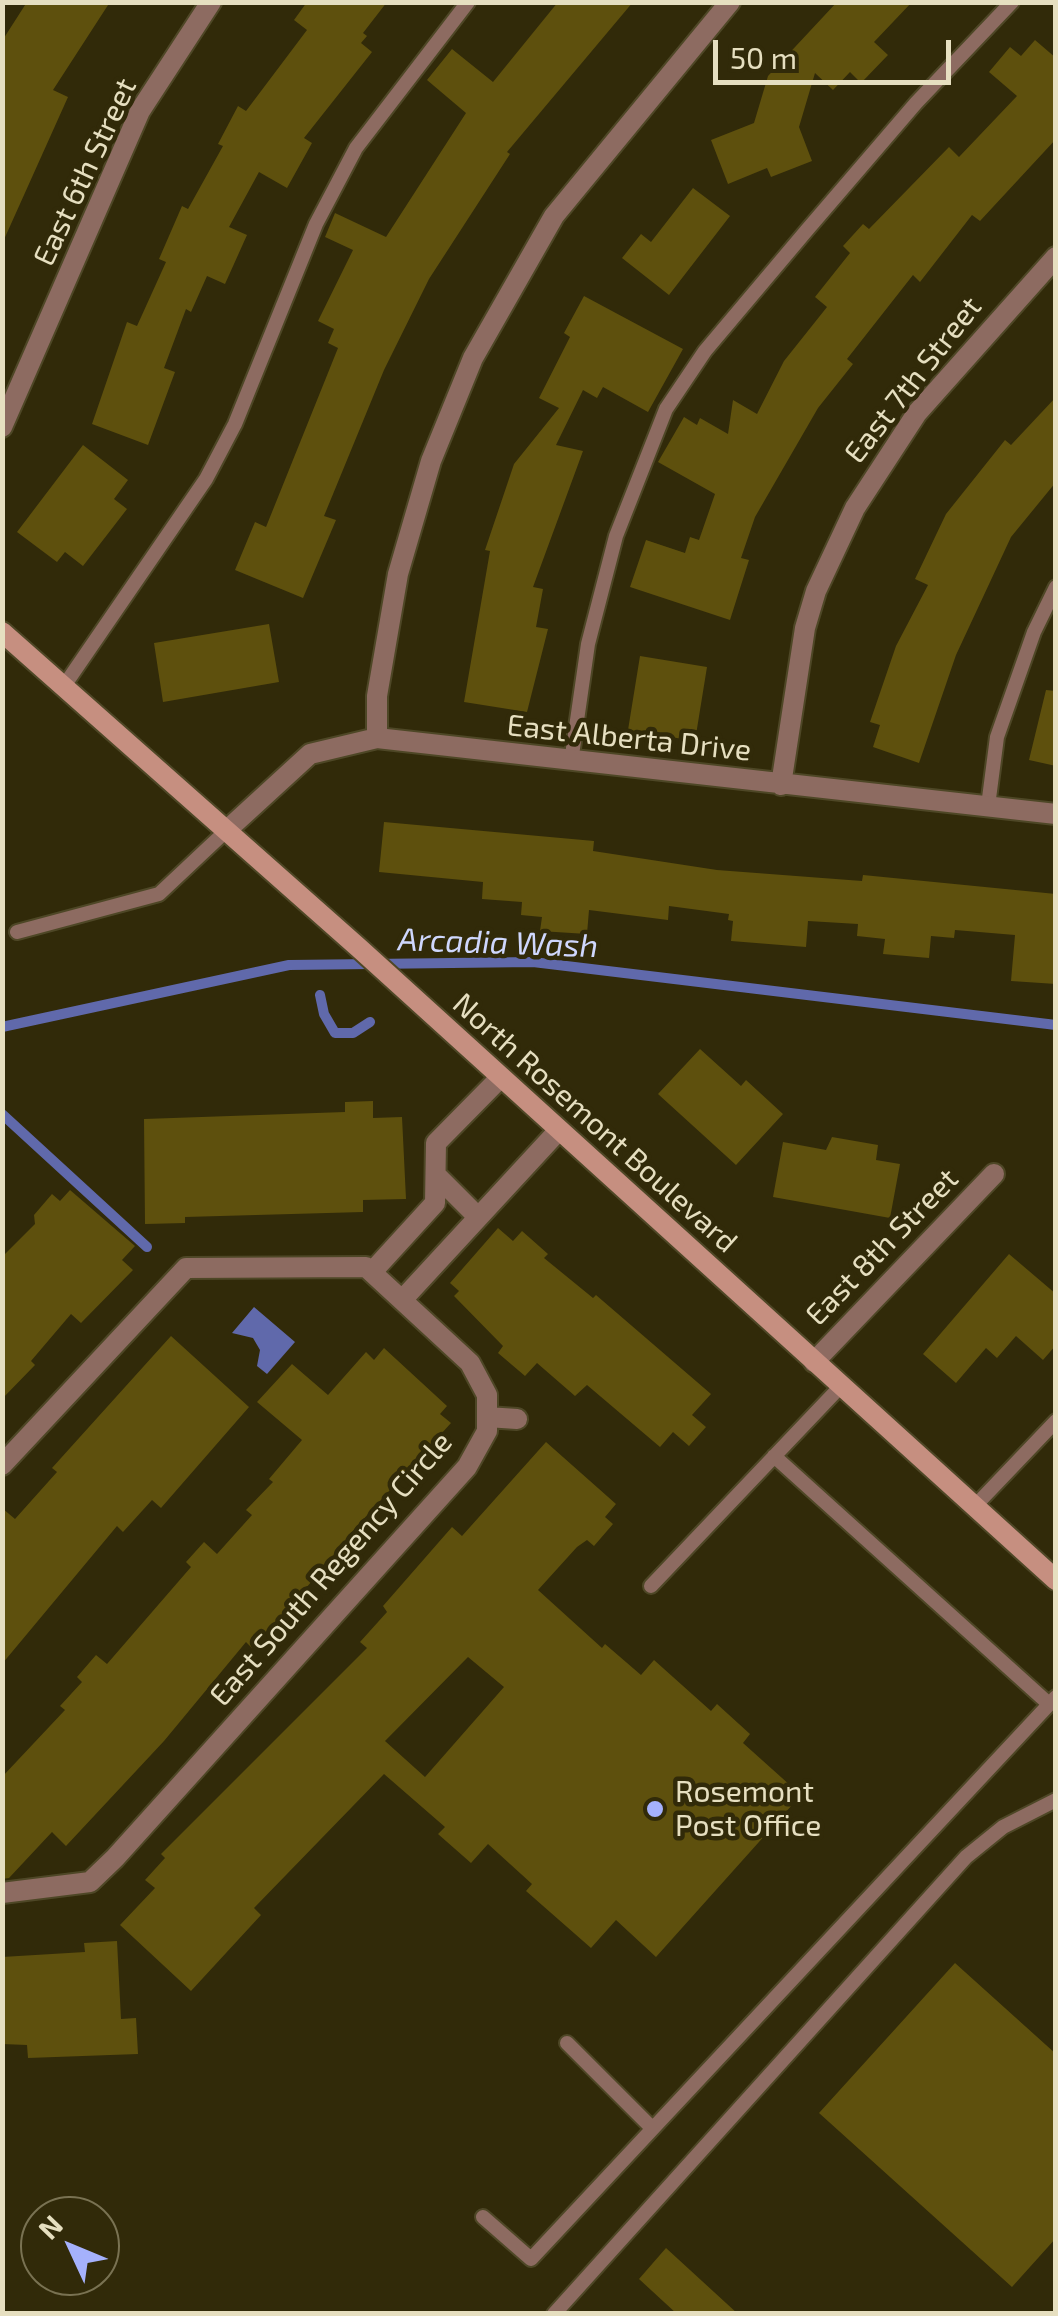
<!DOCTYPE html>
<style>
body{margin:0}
#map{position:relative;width:1058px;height:2316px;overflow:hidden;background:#312a09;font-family:"Exo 2",sans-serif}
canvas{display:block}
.frame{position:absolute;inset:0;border:5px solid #e6dfc0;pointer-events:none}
.north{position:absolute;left:20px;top:2196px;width:100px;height:100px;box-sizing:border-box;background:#312a09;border:2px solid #797252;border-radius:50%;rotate:314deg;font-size:28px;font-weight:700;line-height:40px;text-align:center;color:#e6dfc0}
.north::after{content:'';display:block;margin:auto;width:35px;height:45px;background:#a5b1fc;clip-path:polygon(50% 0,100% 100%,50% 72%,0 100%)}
.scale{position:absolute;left:713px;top:40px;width:238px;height:45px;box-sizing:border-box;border:5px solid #e6dfc0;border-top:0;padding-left:12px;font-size:30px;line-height:35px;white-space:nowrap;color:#e6dfc0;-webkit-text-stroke:8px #312a09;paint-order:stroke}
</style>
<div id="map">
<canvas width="1058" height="2316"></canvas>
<div class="frame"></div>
<div class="north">N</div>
<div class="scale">50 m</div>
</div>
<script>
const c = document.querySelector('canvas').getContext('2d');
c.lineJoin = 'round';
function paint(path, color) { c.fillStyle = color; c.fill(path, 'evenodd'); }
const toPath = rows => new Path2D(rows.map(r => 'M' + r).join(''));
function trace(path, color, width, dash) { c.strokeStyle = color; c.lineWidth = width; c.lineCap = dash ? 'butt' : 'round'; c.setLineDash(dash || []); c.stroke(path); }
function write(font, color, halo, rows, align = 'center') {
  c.font = font + ' "Exo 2",sans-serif'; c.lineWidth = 9; c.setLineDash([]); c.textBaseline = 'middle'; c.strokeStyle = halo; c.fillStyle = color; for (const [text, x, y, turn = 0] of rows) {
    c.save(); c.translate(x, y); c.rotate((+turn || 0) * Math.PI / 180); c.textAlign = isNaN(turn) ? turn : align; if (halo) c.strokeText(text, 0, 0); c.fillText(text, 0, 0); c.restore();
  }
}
paint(toPath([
 [254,1307,295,1342,267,1374,257,1366,260,1350,253,1338,232,1333]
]), '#6069ab');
trace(toPath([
 [320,995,324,1014,335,1033,353,1033,370,1022],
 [2,1027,289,965,533,962,1056,1025],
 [2,1114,147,1247]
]), '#6069ab', 10);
paint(toPath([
 [27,2,110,2,53,90,68,97,2,244,2,41],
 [307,2,387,2,363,33,367,36,361,43,372,52,304,138,312,143,287,188,259,172,229,227,247,235,225,284,207,276,191,312,186,309,164,368,175,372,148,445,92,424,127,322,137,326,166,262,159,259,182,206,188,209,223,146,218,144,238,106,246,111,307,30,294,20],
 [558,2,633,2,507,152,510,154,429,279,384,370,324,516,336,520,303,598,235,570,255,522,266,527,338,348,328,343,334,329,318,321,353,250,325,237,335,213,386,237,466,113,427,80,452,49,493,82],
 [837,2,912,2,874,42,888,55,861,83,850,72,833,90,815,73,799,127,812,161,771,177,767,168,728,184,711,140,754,123,768,76],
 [1035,40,1056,58,1056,139,980,221,972,215,920,282,913,275,847,359,853,364,818,408,755,517,741,558,749,560,730,620,630,587,646,540,685,553,690,537,699,540,715,494,658,462,684,417,697,425,700,418,728,434,733,400,757,414,784,361,827,307,815,297,850,253,843,246,863,224,869,229,949,147,959,157,1017,96,989,72,1010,47,1021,56],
 [693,188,730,216,669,295,622,258,641,234,651,242],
 [584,296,683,349,648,412,603,387,597,398,583,390,556,445,583,451,533,587,543,589,536,627,548,629,527,712,464,702,490,551,485,550,514,464,559,408,539,398,570,337,564,333],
 [1056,397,1056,482,1011,537,956,655,919,763,873,747,880,725,870,722,896,646,928,585,915,579,946,514,1005,440,1011,445],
 [83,445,128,480,114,499,127,509,83,566,65,552,57,562,17,532],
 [269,624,279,682,163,702,154,643],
 [640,656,707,667,695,741,628,730],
 [1046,690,1056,691,1056,766,1029,760],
 [384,822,594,841,593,851,717,870,862,881,863,875,1056,894,1056,984,1011,981,1015,935,955,930,954,938,931,936,929,958,883,954,885,939,857,936,858,924,808,921,806,947,731,941,733,921,728,920,729,914,669,906,668,920,589,910,587,934,540,931,542,917,521,915,522,902,482,899,483,882,379,872],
 [700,1049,741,1086,746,1080,783,1114,736,1165,658,1094],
 [373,1101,373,1118,402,1117,406,1199,363,1200,363,1212,185,1217,185,1223,145,1224,144,1119,345,1112,345,1102],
 [832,1137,878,1145,876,1160,900,1164,890,1218,773,1197,783,1142,826,1150],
 [70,1190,135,1246,122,1260,133,1270,81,1323,71,1314,31,1361,35,1365,2,1399,2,1257,35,1224,34,1215,52,1194,60,1201],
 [498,1228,513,1241,522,1231,548,1254,544,1258,593,1298,596,1295,711,1394,692,1415,706,1427,689,1446,673,1432,660,1447,587,1385,575,1396,537,1363,525,1376,498,1353,503,1346,454,1296,459,1291,450,1283],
 [1009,1254,1056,1294,1056,1345,1043,1360,1016,1336,997,1358,986,1348,956,1383,923,1354],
 [171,1336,249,1407,161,1508,152,1500,123,1532,117,1526,2,1664,2,1508,15,1519,57,1472,52,1468],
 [384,1348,447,1406,440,1414,451,1423,349,1535,357,1543,337,1565,331,1560,252,1648,246,1642,164,1741,66,1846,52,1832,9,1878,2,1879,2,1777,65,1710,60,1706,82,1682,77,1677,96,1655,107,1664,191,1567,186,1562,204,1542,217,1554,252,1515,246,1510,273,1482,269,1479,302,1440,257,1402,292,1364,328,1395,366,1352,374,1360],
 [546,1442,616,1504,605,1517,613,1524,594,1546,587,1540,577,1547,538,1590,602,1648,605,1644,641,1675,654,1660,711,1711,717,1704,750,1734,743,1743,801,1795,656,1957,616,1920,591,1948,526,1891,532,1884,488,1844,471,1863,438,1834,445,1827,384,1774,254,1908,261,1915,191,1991,120,1925,155,1888,145,1880,165,1858,161,1854,367,1648,360,1642,387,1612,383,1606,452,1527,462,1536],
 [468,1657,504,1687,425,1777,385,1741],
 [117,1941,121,2019,136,2018,138,2054,28,2058,27,2045,2,2044,2,1957,85,1952,84,1943],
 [955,1963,1056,2054,1056,2238,1012,2287,819,2113],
 [666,2248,738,2314,677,2314,639,2279]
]), '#5e500d');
const lane = toPath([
 [64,686,206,479,235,424,316,224,356,148,468,2],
 [571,762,588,644,616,536,666,409,705,351,807,230,916,103,1012,2],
 [988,806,997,737,1034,632,1056,587],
 [17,932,159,894,226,831],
 [774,1456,1049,1704],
 [975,1506,1056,1421],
 [651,1586,841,1386],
 [567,2043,652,2128],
 [483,2217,531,2259,1056,1697],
 [554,2314,966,1857,1003,1827,1056,1800]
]);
const street = toPath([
 [2,427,140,111,211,2],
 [377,738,377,696,398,574,431,461,473,358,554,216,730,2],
 [781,785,805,628,816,591,855,508,917,413,1056,257],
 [226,831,310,754,377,738,1056,814],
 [436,1175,478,1217],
 [372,1272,435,1203,436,1143,500,1078],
 [403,1299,559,1130],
 [814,1362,994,1174],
 [487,1417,517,1419],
 [2,1465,186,1268,366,1267,470,1363,487,1395,487,1431,467,1467,115,1858,90,1882,2,1893]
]);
const secondary = toPath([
 [2,632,359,948,1056,1580]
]);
trace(lane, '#4e4726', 18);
trace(street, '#4e4726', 24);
trace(secondary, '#4e4726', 24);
trace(lane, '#8d6b61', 14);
trace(street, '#8d6b61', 20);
trace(secondary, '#c68f80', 20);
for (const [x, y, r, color] of [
 [655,1809,10,"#a5b1fc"]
]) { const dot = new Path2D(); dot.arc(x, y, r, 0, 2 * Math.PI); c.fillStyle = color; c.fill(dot); trace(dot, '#312a09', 4); }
write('30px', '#e6dfc0', '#312a09', [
 ["East 6th Street",85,172,-65],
 ["East 7th Street",913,380,-52],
 ["East Alberta Drive",629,738,6],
 ["North Rosemont Boulevard",595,1123,42],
 ["East 8th Street",882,1247,-46],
 ["East South Regency Circle",331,1569,-49]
]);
write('30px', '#e6dfc0', '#312a09', [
 ["Rosemont",675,1792],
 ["Post Office",675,1826]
], 'left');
write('italic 32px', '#cfd7fd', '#312a09', [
 ["Arcadia Wash",498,943,2]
]);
</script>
